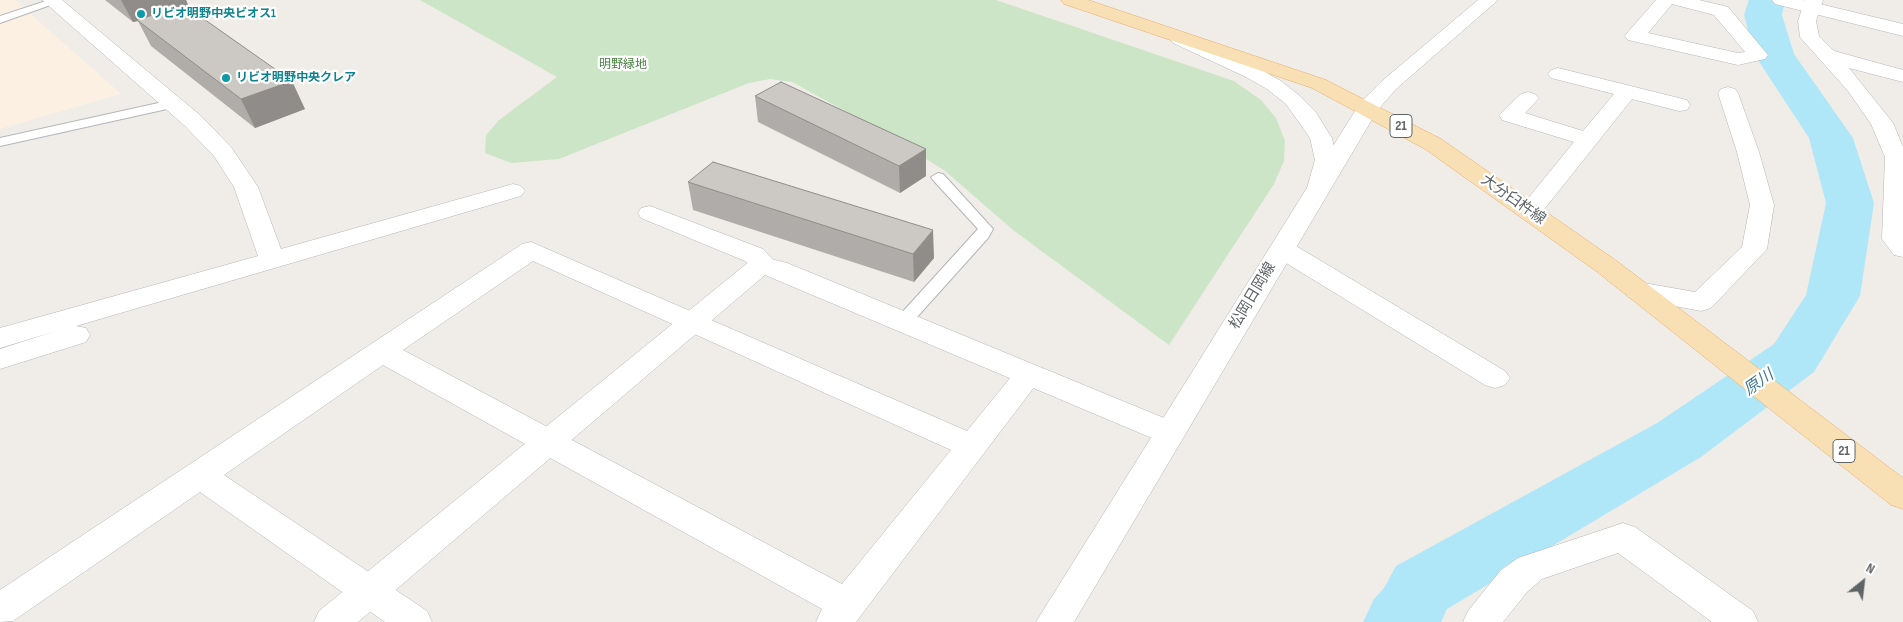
<!DOCTYPE html>
<meta charset="utf-8">
<style>
body{margin:0}
#map{position:relative;width:1903px;height:622px;overflow:hidden;background:#f0ede8;font-family:"Sofia Sans Condensed",sans-serif}
canvas{display:block}
.north{position:absolute;left:1838px;top:557px;width:50px;height:50px;-webkit-text-stroke:4px #fff;paint-order:stroke;rotate:29deg;font-size:14px;font-weight:700;line-height:20px;text-align:center;color:#5f6467}
.north::after{content:'';display:block;margin:auto;width:18px;height:22px;background:#5f6467;clip-path:polygon(50% 0,100% 100%,50% 72%,0 100%)}
</style>
<div id="map">
<canvas width="1903" height="622"></canvas>
<div class="north">N</div>
</div>
<script>
const c = document.querySelector('canvas').getContext('2d');
c.lineJoin = 'round';
function paint(path, color) { c.fillStyle = color; c.fill(path, 'evenodd'); }
const toPath = rows => new Path2D(rows.map(r => 'M' + r).join(''));
function trace(path, color, width, dash) { c.strokeStyle = color; c.lineWidth = width; c.lineCap = dash ? 'butt' : 'round'; c.setLineDash(dash || []); c.stroke(path); }
function write(font, color, halo, rows, align = 'center') {
  c.font = font + ' "Sofia Sans Condensed","Noto Sans JP",sans-serif'; c.lineWidth = 4.5; c.setLineDash([]); c.textBaseline = 'middle'; c.strokeStyle = halo; c.fillStyle = color; for (const [text, x, y, turn = 0] of rows) {
    c.save(); c.translate(x, y); c.rotate((+turn || 0) * Math.PI / 180); c.textAlign = isNaN(turn) ? turn : align; if (halo) c.strokeText(text, 0, 0); c.fillText(text, 0, 0); c.restore();
  }
}
paint(toPath([
 [0,0,15,0,121,94,0,129]
]), '#fbf0e1');
paint(toPath([
 [420,0,996,0,1234,81,1261,100,1276,118,1285,141,1284,161,1274,184,1169,345,1013,230,944,170,874,127,792,82,770,79,749,83,559,159,511,163,485,153,486,135,499,120,557,77]
]), '#cde5c7');
paint(toPath([
 [1749,0,1785,0,1782,15,1794,54,1853,138,1874,203,1860,296,1814,372,1701,457,1447,609,1441,622,1363,622,1374,599,1384,588,1396,566,1657,423,1774,344,1806,295,1826,203,1809,138,1754,54,1744,15,1749,0]
]), '#b0e7f8');
const service = toPath([
 [49,0,59,2,0,23,0,16,49,0],
 [172,100,176,101,178,104,176,107,0,146,0,138,172,100],
 [938,173,943,174,993,229,988,238,909,326,903,327,897,326,895,322,897,318,978,229,933,180,931,177,938,173]
]);
const minor = toPath([
 [42,0,62,0,201,116,231,147,258,187,281,249,513,184,521,186,525,191,521,196,76,326,86,328,90,335,86,342,0,369,0,349,56,331,0,348,0,328,258,256,234,187,214,156,185,126,42,0],
 [1656,0,1699,0,1728,7,1768,55,1765,59,1738,65,1628,40,1625,36,1628,32,1656,0],
 [1672,4,1714,15,1745,52,1738,53,1648,33,1672,4],
 [1805,0,1823,0,1816,21,1819,36,1834,51,1903,70,1903,82,1849,68,1893,123,1903,147,1903,257,1894,255,1882,239,1885,157,1871,124,1848,91,1800,37,1798,21,1805,0],
 [1180,33,1260,69,1281,81,1300,96,1315,111,1332,138,1337,160,1331,188,1327,193,1319,195,1311,193,1307,188,1315,160,1310,138,1286,104,1267,89,1246,77,1173,43,1170,39,1173,35,1180,33],
 [1558,68,1687,100,1690,105,1687,110,1679,111,1632,99,1538,217,1529,219,1520,217,1517,212,1574,142,1502,120,1499,115,1521,94,1528,92,1535,94,1539,98,1525,113,1583,131,1614,94,1551,78,1548,74,1551,70,1558,68],
 [1728,87,1735,89,1738,93,1759,152,1774,205,1767,249,1711,308,1701,311,1628,297,1625,291,1628,285,1638,282,1695,292,1742,247,1750,205,1737,152,1718,93,1721,89,1728,87],
 [650,206,763,249,779,266,775,272,766,274,757,272,745,261,641,218,638,213,641,208,650,206],
 [1282,241,1291,243,1505,371,1510,378,1505,385,1495,388,1485,385,1273,255,1269,249,1273,243,1282,241],
 [531,242,967,431,1019,367,1029,364,1039,367,1044,374,856,622,816,622,822,609,383,365,224,475,427,611,432,622,385,622,200,492,13,621,0,622,0,590,522,244,531,242],
 [533,261,951,450,842,584,403,350,533,261],
 [1623,523,1635,527,1753,611,1758,622,1712,622,1618,553,1542,579,1527,592,1503,622,1463,622,1468,611,1501,570,1518,558,1623,523]
]);
const tertiary = toPath([
 [1772,0,1803,0,1903,24,1903,36,1775,4,1772,0],
 [759,259,771,259,787,263,1181,425,1186,433,1181,441,1170,445,1159,441,765,275,358,622,314,622,319,611,750,261,759,259]
]);
const secondary = toPath([
 [1478,0,1498,0,1396,89,1377,111,1074,622,1036,622,1360,103,1382,81,1478,0]
]);
const primary = toPath([
 [1061,0,1088,0,1326,80,1441,139,1614,259,1903,478,1903,509,1891,505,1596,271,1425,149,1312,88,1064,4,1061,0]
]);
trace(service, '#b3b6b9', 2);
trace(minor, '#b3b6b9', 1);
trace(tertiary, '#b3b6b9', 1);
trace(secondary, '#b2b6b9', 1);
trace(primary, '#e6ab6b', 1);
paint(service, '#fff');
paint(minor, '#fff');
paint(tertiary, '#fff');
paint(secondary, '#fff');
paint(primary, '#f9e0b4');
paint(toPath([
 [105,0,186,0,188,5,186,6,305,109,255,128,151,46,138,21,133,22],
 [755,96,926,149,926,176,900,193,758,122],
 [688,182,934,258,914,282,693,210]
]), '#afaca9');
paint(toPath([
 [121,0,186,0,188,5,138,21,137,20,138,21,133,22],
 [292,81,305,109,255,128,241,99],
 [926,149,926,176,900,193,899,166],
 [933,230,934,258,914,282,913,254]
]), '#8f8c89');
const building = toPath([
 [184,5,292,81,241,99,137,20,184,5],
 [781,82,926,149,899,166,755,96,781,82],
 [713,162,933,230,913,254,688,182,713,162]
]);
paint(building, '#ccc8c4');
trace(building, '#8f8c89', 1);
for (const [x, y, r, color] of [
 [141,14,5,"#0f9aa8"],
 [226,78,5,"#0f9aa8"]
]) { const dot = new Path2D(); dot.arc(x, y, r, 0, 2 * Math.PI); c.fillStyle = color; c.fill(dot); trace(dot, '#fff', 2); }
write('bold 12px', '#0d838f', '#fff', [
 ["リビオ明野中央ビオス1",151,14],
 ["リビオ明野中央クレア",236,78]
], 'left');
write('12px', '#46803c', '#fff', [
 ["明野緑地",623,65]
]);
for (const [x, y, w] of [
 [1401,126,22],
 [1844,451,22]
]) { const box = new Path2D(); box.roundRect(x - w / 2, y - 11.5, w, 23, 4); c.fillStyle = '#fff'; c.fill(box); trace(box, '#5f6467', 1); }
write('bold 14px', '#5f6467', null, [
 ["21",1401,126],
 ["21",1844,451]
]);
write('15px', '#5f6467', '#fff', [
 ["大分臼杵線",1513,200,35],
 ["松岡日岡線",1253,296,-59]
]);
write('italic 16px', '#427890', '#fff', [
 ["原川",1759,383,-35]
]);
</script>
